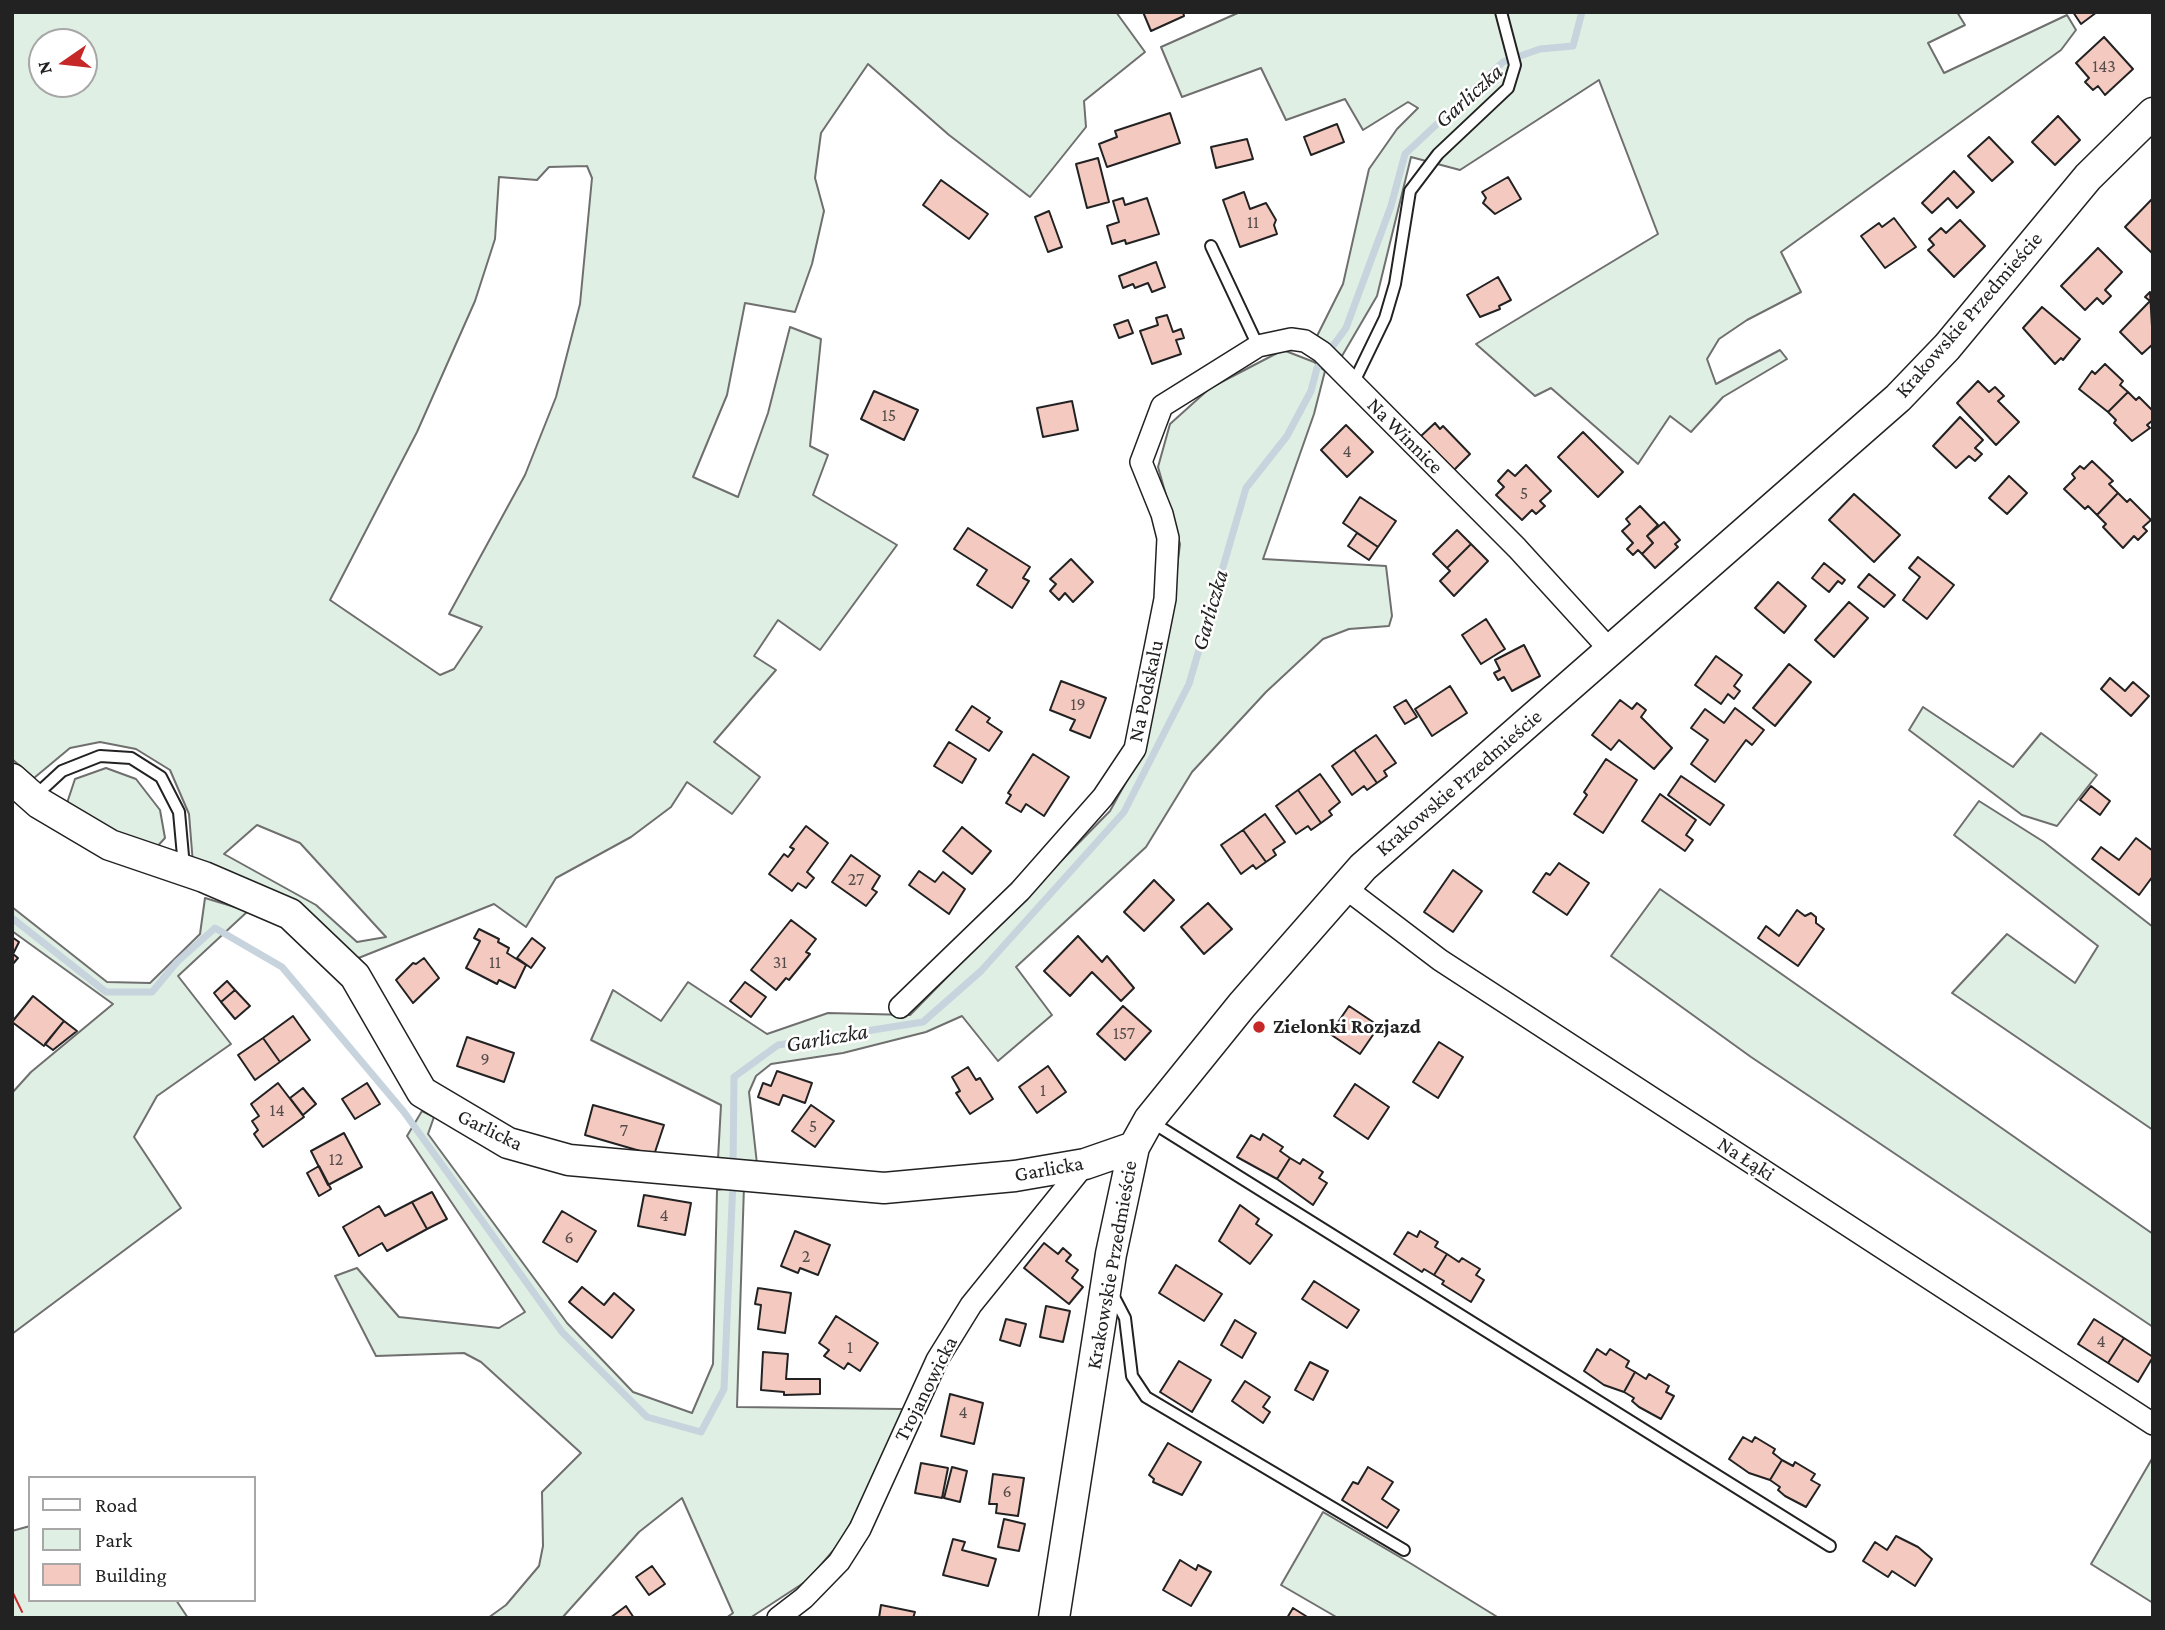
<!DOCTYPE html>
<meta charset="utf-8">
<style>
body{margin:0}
#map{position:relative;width:2165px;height:1630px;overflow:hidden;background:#fff;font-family:"Crimson Pro",serif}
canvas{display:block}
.frame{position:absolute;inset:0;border:14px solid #222;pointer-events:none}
.legend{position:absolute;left:28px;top:1476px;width:228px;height:126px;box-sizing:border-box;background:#fff;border:2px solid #a7a7a7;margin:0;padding:9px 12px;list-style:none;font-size:21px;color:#222}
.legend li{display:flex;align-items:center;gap:14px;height:35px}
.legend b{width:35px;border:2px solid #a7a7a7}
.north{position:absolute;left:28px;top:28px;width:70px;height:70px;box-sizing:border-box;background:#fff;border:2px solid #a7a7a7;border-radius:50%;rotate:256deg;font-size:19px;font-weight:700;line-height:28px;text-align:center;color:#222}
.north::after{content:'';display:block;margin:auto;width:24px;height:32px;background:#c62828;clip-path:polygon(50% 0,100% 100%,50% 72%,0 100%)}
</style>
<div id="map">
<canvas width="2165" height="1630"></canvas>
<div class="frame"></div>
<ul class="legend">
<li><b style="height:9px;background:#fff"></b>Road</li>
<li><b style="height:19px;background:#e0efe3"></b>Park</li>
<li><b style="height:19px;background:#f3c9c0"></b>Building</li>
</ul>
<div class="north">N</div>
</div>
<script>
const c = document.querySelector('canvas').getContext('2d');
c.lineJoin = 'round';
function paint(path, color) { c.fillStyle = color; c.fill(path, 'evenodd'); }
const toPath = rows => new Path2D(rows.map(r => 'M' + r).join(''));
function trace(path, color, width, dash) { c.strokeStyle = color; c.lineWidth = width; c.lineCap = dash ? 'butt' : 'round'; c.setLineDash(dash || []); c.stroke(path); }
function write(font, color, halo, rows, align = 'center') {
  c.font = font + ' "Crimson Pro",serif'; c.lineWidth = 5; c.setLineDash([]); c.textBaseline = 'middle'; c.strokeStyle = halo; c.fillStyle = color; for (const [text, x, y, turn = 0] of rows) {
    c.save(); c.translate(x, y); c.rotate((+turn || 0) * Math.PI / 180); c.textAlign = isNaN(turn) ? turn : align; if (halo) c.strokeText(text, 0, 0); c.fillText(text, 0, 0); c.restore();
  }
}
const green = toPath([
 [12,12,1116,12,1145,52,1084,101,1086,127,1030,197,949,135,868,64,821,133,815,178,824,211,812,264,795,312,745,303,727,395,693,477,738,497,768,413,790,327,821,339,810,446,828,455,813,495,897,545,820,650,778,620,754,656,776,670,714,742,760,777,732,814,687,782,671,807,631,837,556,878,526,927,494,904,356,959,193,864,189,814,170,770,136,749,100,742,70,748,34,778,12,759,12,12],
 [42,42,84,42,84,84,42,84,42,42],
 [587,166,592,178,580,304,556,397,525,475,449,614,482,627,454,669,440,675,330,600,417,432,475,301,495,239,499,177,537,180,549,167,587,166],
 [257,825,300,843,386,937,357,942,316,905,224,854,257,825],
 [1240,12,1957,12,1965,25,1928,43,1944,73,2067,15,2076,30,2061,50,1781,252,1801,292,1747,320,1719,339,1707,359,1716,384,1780,350,1787,359,1723,397,1691,432,1670,416,1638,464,1551,388,1535,396,1476,344,1658,234,1599,80,1460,170,1411,157,1377,296,1342,356,1317,336,1343,284,1369,169,1397,129,1418,108,1408,102,1363,130,1345,99,1286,120,1261,68,1182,97,1161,47,1240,12],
 [1283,350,1314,362,1325,371,1314,414,1263,559,1386,566,1392,616,1389,626,1349,629,1323,639,1266,692,1192,772,1146,847,1016,967,1052,1015,998,1061,962,1016,926,1032,843,1053,771,1064,756,1076,749,1092,757,1164,718,1159,721,1105,591,1040,613,990,661,1021,688,982,767,1034,828,1013,910,1015,1110,811,1143,751,1173,601,1180,544,1158,467,1170,424,1210,388,1283,350],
 [1923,707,2013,767,2041,733,2097,775,2057,826,2022,815,1909,730,1923,707],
 [106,768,136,779,160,810,165,838,154,850,95,825,67,803,75,779,106,768],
 [1979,801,2044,842,2153,927,2153,1130,1952,993,2007,934,2075,983,2098,946,1954,835,1979,801],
 [1660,889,2153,1234,2153,1327,1751,1057,1611,956,1660,889],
 [205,898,248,911,178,976,231,1044,157,1096,134,1137,181,1208,12,1334,12,1093,31,1072,113,1004,12,931,12,907,107,982,150,983,200,934,205,898],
 [422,1111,434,1117,428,1134,567,1323,633,1392,692,1413,713,1364,717,1190,744,1186,737,1407,903,1409,859,1509,838,1545,808,1580,750,1618,726,1618,733,1613,682,1498,639,1532,562,1618,488,1618,506,1605,539,1566,543,1546,542,1492,581,1453,481,1362,464,1353,376,1356,335,1276,357,1268,399,1317,499,1328,525,1312,407,1136,422,1111],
 [2153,1457,2153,1603,2091,1564,2153,1457],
 [1323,1512,1410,1563,1499,1618,1338,1618,1281,1585,1323,1512],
 [30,1526,30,1600,176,1600,188,1618,12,1618,12,1531,30,1526]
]);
paint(green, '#e0efe3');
trace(green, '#6f6f6f', 2);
trace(toPath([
 [12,918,106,992,152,992,177,962,215,928,282,967,404,1112,562,1332,647,1417,701,1432,724,1389,733,1180],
 [733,1168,734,1077,778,1045,923,1022,981,971,1124,812,1189,684,1246,488,1287,436,1311,391,1317,368,1346,328,1391,206,1405,154,1503,62,1540,49,1573,46,1582,12]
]), '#c7d3dd', 7);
const building = toPath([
 [1143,12,1183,12,1184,16,1151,31,1143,12],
 [2073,12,2097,12,2081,24,2073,12],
 [2104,37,2133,69,2105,95,2098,86,2093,90,2085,82,2089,78,2076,63,2104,37],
 [1170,113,1180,143,1107,167,1099,144,1117,137,1115,131,1170,113],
 [2058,116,2080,140,2055,165,2032,142,2058,116],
 [1337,124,1344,142,1311,155,1304,137,1337,124],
 [1989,137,2013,162,1992,181,1968,156,1989,137],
 [1247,139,1253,159,1216,168,1211,147,1247,139],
 [1098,158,1109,202,1087,208,1076,164,1098,158],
 [1954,171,1974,192,1957,208,1948,198,1932,213,1922,203,1954,171],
 [1508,177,1521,199,1495,214,1483,203,1486,198,1482,192,1508,177],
 [941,180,988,214,969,239,923,205,941,180],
 [1244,192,1250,209,1266,203,1276,220,1274,225,1277,234,1240,247,1223,200,1244,192],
 [1123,198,1125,205,1147,198,1159,234,1126,244,1125,240,1112,244,1107,226,1119,222,1113,201,1123,198],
 [2153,198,2153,252,2152,253,2125,227,2153,198],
 [1049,211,1062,247,1048,252,1035,217,1049,211],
 [1894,218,1916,247,1885,268,1861,236,1879,223,1882,227,1894,218],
 [1960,220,1985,246,1954,277,1928,250,1934,245,1929,239,1941,228,1946,233,1960,220],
 [2098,248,2122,272,2105,290,2111,296,2103,304,2097,298,2085,310,2061,286,2098,248],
 [1156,262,1165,287,1152,292,1148,283,1135,288,1133,284,1123,288,1119,276,1156,262],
 [1498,277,1511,300,1499,306,1500,309,1480,317,1467,295,1498,277],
 [2150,292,2153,344,2142,354,2120,332,2150,301,2145,297,2150,292],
 [2042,307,2080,339,2063,360,2061,358,2055,364,2023,328,2042,307],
 [1167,315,1173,332,1181,329,1184,338,1176,340,1181,354,1152,364,1140,331,1158,325,1156,318,1167,315],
 [1128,320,1133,333,1119,338,1114,325,1128,320],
 [2105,364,2123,381,2120,385,2128,392,2108,412,2079,389,2092,371,2095,374,2105,364],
 [1978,381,1989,392,1995,387,2004,396,1998,401,2019,422,1996,445,1957,403,1978,381],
 [874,391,918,410,904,440,861,419,874,391],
 [2128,392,2136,400,2139,397,2153,411,2153,420,2147,425,2150,428,2132,441,2114,423,2116,420,2108,412,2128,392],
 [1072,401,1078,430,1043,437,1037,408,1072,401],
 [1960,417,1983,440,1975,448,1982,454,1975,461,1969,456,1956,468,1933,446,1960,417],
 [1435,423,1440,429,1443,426,1470,454,1454,470,1421,436,1435,423],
 [1346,425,1373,452,1347,477,1321,450,1346,425],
 [1583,432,1623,472,1598,497,1558,457,1583,432],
 [2092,461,2113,481,2109,484,2118,493,2097,515,2088,506,2085,509,2064,489,2075,478,2072,474,2080,466,2084,469,2092,461],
 [1526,465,1551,491,1540,501,1545,506,1536,514,1532,510,1522,520,1496,495,1504,487,1498,481,1508,470,1515,476,1526,465],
 [2009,476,2027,493,2007,514,1989,498,2009,476],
 [2118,493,2127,502,2130,499,2151,520,2143,527,2147,531,2138,540,2134,536,2123,548,2103,527,2106,524,2097,515,2118,493],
 [1854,494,1900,535,1874,562,1829,520,1854,494],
 [1360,497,1396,521,1378,547,1343,523,1360,497],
 [1640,506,1658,525,1647,536,1653,543,1642,554,1638,550,1633,555,1627,549,1633,543,1622,531,1630,524,1626,519,1640,506],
 [1664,522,1680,540,1675,544,1678,547,1655,568,1642,554,1653,543,1647,536,1664,522],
 [968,528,1030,567,1023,578,1029,581,1012,608,977,585,987,570,954,549,968,528],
 [1457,530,1471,544,1447,568,1433,554,1457,530],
 [1357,533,1378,547,1369,560,1348,546,1357,533],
 [1471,544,1488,561,1454,596,1440,581,1450,571,1447,568,1471,544],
 [1918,557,1954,585,1927,619,1903,600,1920,577,1909,568,1918,557],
 [1071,559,1093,582,1073,602,1065,593,1059,600,1050,591,1056,584,1050,579,1071,559],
 [1824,563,1845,580,1842,584,1838,581,1829,592,1812,578,1824,563],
 [1869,574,1895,595,1884,607,1858,587,1869,574],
 [1778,582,1806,606,1784,633,1755,608,1778,582],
 [1849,602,1868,618,1834,657,1815,640,1849,602],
 [1486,619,1505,649,1481,664,1462,635,1486,619],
 [1524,645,1540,676,1512,691,1504,677,1498,680,1494,673,1500,670,1495,660,1524,645],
 [1716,656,1742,675,1734,686,1740,691,1734,699,1728,694,1721,704,1695,685,1716,656],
 [1789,664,1811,682,1775,726,1753,708,1789,664],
 [2110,678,2125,691,2133,682,2149,696,2131,716,2101,689,2110,678],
 [1061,681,1106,698,1090,738,1070,730,1075,720,1050,710,1061,681],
 [1450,686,1467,713,1432,736,1415,709,1450,686],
 [1406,700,1417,717,1405,724,1394,707,1406,700],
 [1620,700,1632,709,1637,703,1646,710,1641,717,1672,748,1654,769,1619,740,1611,750,1592,735,1620,700],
 [972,706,990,718,987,722,1002,732,989,751,956,730,972,706],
 [1735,708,1764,730,1752,745,1746,740,1715,782,1691,764,1708,740,1691,728,1705,709,1724,723,1735,708],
 [1376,735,1396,763,1384,771,1387,776,1377,783,1354,750,1376,735],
 [949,742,976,759,962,783,934,766,949,742],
 [1354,750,1377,783,1367,790,1364,786,1352,795,1332,766,1354,750],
 [1033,754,1069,777,1044,816,1026,804,1021,812,1006,803,1011,795,1008,793,1033,754],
 [1606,759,1637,780,1603,833,1574,814,1587,795,1584,792,1606,759],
 [1320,774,1340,802,1329,811,1332,815,1321,823,1298,790,1320,774],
 [1681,776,1724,805,1710,825,1668,795,1681,776],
 [2091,786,2110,801,2100,815,2080,800,2091,786],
 [1298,790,1321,823,1311,830,1308,826,1296,834,1276,806,1298,790],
 [1660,794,1696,820,1686,835,1693,840,1685,851,1642,821,1660,794],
 [1265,814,1285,842,1273,850,1276,855,1266,862,1243,830,1265,814],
 [806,826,828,843,807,872,814,878,806,888,798,883,792,891,769,874,784,854,788,857,794,849,790,847,806,826],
 [962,827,991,851,972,874,943,851,962,827],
 [1243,830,1266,862,1256,869,1253,865,1241,874,1221,845,1243,830],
 [2136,838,2153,851,2153,876,2139,895,2092,859,2101,847,2119,860,2136,838],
 [851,855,880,876,872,889,877,892,866,906,832,882,851,855],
 [1559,863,1589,883,1567,915,1533,892,1546,873,1550,875,1559,863],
 [1453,870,1482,891,1453,932,1424,912,1453,870],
 [919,871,935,882,943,872,965,889,949,914,909,885,919,871],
 [1154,880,1174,900,1144,931,1124,912,1154,880],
 [1208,903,1232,929,1204,954,1181,927,1208,903],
 [1797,910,1805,916,1811,913,1816,917,1816,923,1824,929,1798,966,1758,938,1766,926,1779,936,1797,910],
 [791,920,816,939,806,952,810,954,789,980,786,978,776,990,751,970,791,920],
 [479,929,499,939,498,942,509,948,507,953,526,965,515,988,499,980,497,984,466,968,480,941,474,938,479,929],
 [1078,936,1102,962,1107,956,1134,988,1121,1001,1092,972,1070,996,1044,971,1078,936],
 [12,937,19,942,13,954,18,958,12,965,12,937],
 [532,938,545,948,531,968,517,958,532,938],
 [424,958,439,978,413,1003,396,980,413,963,416,964,424,958],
 [227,981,235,990,221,1002,214,993,227,981],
 [745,982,766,997,751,1017,730,1001,745,982],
 [235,990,250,1006,235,1019,221,1002,235,990],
 [33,996,64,1021,44,1046,12,1022,33,996],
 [1123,1006,1151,1031,1125,1060,1097,1034,1123,1006],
 [1349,1006,1379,1026,1360,1054,1330,1034,1349,1006],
 [293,1016,310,1040,280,1062,263,1038,293,1016],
 [64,1021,77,1031,53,1050,45,1044,64,1021],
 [467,1037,514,1053,504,1082,457,1066,467,1037],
 [263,1038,280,1062,255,1080,238,1055,263,1038],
 [1439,1042,1463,1057,1438,1098,1413,1082,1439,1042],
 [1048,1066,1066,1092,1037,1113,1019,1087,1048,1066],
 [968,1067,976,1080,980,1078,993,1099,970,1114,956,1093,960,1091,952,1077,968,1067],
 [777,1071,812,1083,805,1103,783,1095,779,1105,758,1097,763,1083,771,1086,777,1071],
 [278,1083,304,1117,263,1147,254,1134,258,1130,252,1121,259,1116,251,1104,278,1083],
 [367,1083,380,1104,355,1119,342,1099,367,1083],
 [1355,1084,1389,1107,1368,1139,1334,1116,1355,1084],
 [303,1088,316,1104,303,1115,290,1098,303,1088],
 [593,1105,664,1125,654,1155,585,1135,593,1105],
 [811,1105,834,1121,815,1147,792,1131,811,1105],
 [344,1133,362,1167,328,1185,311,1151,344,1133],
 [1263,1134,1283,1147,1280,1151,1290,1158,1277,1179,1237,1157,1251,1135,1260,1140,1263,1134],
 [1290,1158,1300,1164,1303,1159,1323,1172,1319,1178,1327,1183,1313,1205,1277,1179,1290,1158],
 [319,1166,331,1189,319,1196,307,1173,319,1166],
 [432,1192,447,1219,427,1229,412,1202,432,1192],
 [644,1195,691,1203,685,1235,638,1226,644,1195],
 [412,1202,427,1229,387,1251,382,1243,359,1256,343,1227,379,1206,385,1216,412,1202],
 [1240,1205,1259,1219,1256,1224,1272,1235,1250,1264,1219,1241,1240,1205],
 [562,1211,596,1231,577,1262,543,1242,562,1211],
 [795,1231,830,1245,818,1275,800,1268,798,1273,781,1266,795,1231],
 [1420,1231,1438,1242,1435,1247,1447,1254,1434,1275,1424,1269,1422,1272,1394,1254,1408,1232,1417,1237,1420,1231],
 [1044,1243,1058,1254,1063,1248,1071,1255,1066,1261,1078,1270,1072,1278,1083,1287,1069,1304,1024,1268,1044,1243],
 [1447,1254,1459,1262,1462,1258,1480,1269,1476,1275,1484,1280,1471,1302,1442,1284,1444,1281,1434,1275,1447,1254],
 [1176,1265,1222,1294,1204,1321,1159,1293,1176,1265],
 [1314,1281,1359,1310,1347,1328,1302,1299,1314,1281],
 [582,1287,604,1305,614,1293,634,1310,612,1338,569,1302,582,1287],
 [758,1288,791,1293,785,1333,758,1329,761,1305,755,1304,758,1288],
 [1046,1306,1070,1311,1063,1342,1040,1337,1046,1306],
 [836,1316,878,1343,860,1371,848,1363,844,1369,824,1356,829,1350,819,1343,836,1316],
 [1006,1319,1026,1324,1020,1346,1000,1340,1006,1319],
 [2094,1319,2124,1338,2108,1363,2078,1344,2094,1319],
 [1235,1320,1256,1333,1242,1358,1221,1345,1235,1320],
 [2124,1338,2153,1357,2138,1382,2108,1363,2124,1338],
 [1597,1349,1606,1355,1610,1349,1629,1361,1626,1367,1635,1372,1624,1392,1604,1385,1584,1371,1597,1349],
 [763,1352,788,1354,786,1379,820,1379,820,1394,784,1395,784,1392,761,1390,763,1352],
 [1179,1361,1211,1380,1192,1412,1160,1392,1179,1361],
 [1310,1362,1328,1371,1313,1400,1295,1390,1310,1362],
 [1635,1372,1646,1379,1649,1374,1669,1386,1666,1392,1674,1396,1661,1419,1639,1407,1632,1401,1634,1398,1624,1392,1635,1372],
 [1245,1381,1270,1397,1263,1407,1270,1412,1263,1423,1232,1401,1245,1381],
 [950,1394,983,1403,974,1444,941,1436,950,1394],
 [1743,1437,1752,1442,1755,1437,1775,1449,1773,1453,1782,1460,1770,1480,1749,1473,1729,1459,1743,1437],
 [1168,1443,1201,1462,1182,1495,1153,1482,1154,1479,1149,1475,1168,1443],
 [1782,1460,1793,1466,1795,1462,1815,1474,1811,1480,1820,1485,1806,1507,1785,1496,1778,1490,1780,1487,1770,1480,1782,1460],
 [921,1463,948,1468,942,1498,915,1493,921,1463],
 [952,1467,967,1471,960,1502,944,1498,952,1467],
 [1368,1467,1393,1482,1382,1499,1399,1510,1387,1528,1342,1500,1353,1482,1358,1484,1368,1467],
 [993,1474,1024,1478,1018,1516,996,1513,997,1504,989,1504,993,1474],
 [1004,1519,1025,1524,1019,1551,998,1547,1004,1519],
 [1896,1536,1918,1547,1932,1559,1915,1586,1892,1571,1888,1577,1863,1561,1875,1542,1887,1550,1896,1536],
 [953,1539,965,1542,962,1550,996,1559,988,1586,943,1575,953,1539],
 [1180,1560,1196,1570,1198,1565,1211,1572,1191,1606,1163,1590,1180,1560],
 [652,1566,665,1584,649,1595,636,1577,652,1566],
 [881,1605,915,1612,913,1618,879,1618,881,1605],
 [626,1606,634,1618,610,1618,626,1606],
 [1293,1608,1309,1618,1287,1618,1293,1608]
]);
paint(building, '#f3c9c0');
trace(building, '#222', 2);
const lane = toPath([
 [1211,246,1258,346],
 [1353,384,1385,318,1395,284,1410,191,1438,154,1508,88,1515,65,1501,12],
 [35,796,62,771,100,756,131,758,161,777,179,812,184,867],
 [1150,1121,1830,1546],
 [1113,1295,1125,1318,1132,1376,1146,1397,1404,1550]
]);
const street = toPath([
 [1344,887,1440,960,2153,1424],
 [900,1007,1020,891,1103,797,1135,749,1165,599,1168,538,1162,514,1141,462,1162,406,1258,346,1291,339,1305,341,1322,352,1517,548,1611,651],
 [778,1618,804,1598,839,1562,860,1529,937,1360,971,1305,1085,1164]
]);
const secondary = toPath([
 [12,779,39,803,110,845,204,877,290,914,355,976,422,1092,508,1143,569,1160,884,1188,1015,1176,1085,1164,1134,1147],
 [1054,1618,1111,1254,1134,1147,1149,1120,1242,1005,1363,867,1898,398,1947,347,2088,177,2153,113]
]);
trace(lane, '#222', 14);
trace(street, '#222', 24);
trace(secondary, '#222', 33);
trace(lane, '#fff', 10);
trace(street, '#fff', 21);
trace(secondary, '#fff', 30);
trace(toPath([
 [12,1591,25,1618]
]), '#c62828', 2, [24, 5, 3.5, 5]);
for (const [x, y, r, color] of [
 [1259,1027,7,"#c62828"]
]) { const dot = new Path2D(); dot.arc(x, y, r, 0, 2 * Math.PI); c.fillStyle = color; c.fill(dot); trace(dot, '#fff', 2.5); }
write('18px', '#564c4a', null, [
 ["143",2104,66],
 ["11",1253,222],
 ["15",889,415],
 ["4",1347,451],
 ["5",1524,493],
 ["19",1078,704],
 ["27",856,879],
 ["11",495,962],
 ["31",780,962],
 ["157",1124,1033],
 ["9",485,1059],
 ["1",1043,1090],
 ["14",277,1110],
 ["5",813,1126],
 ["7",624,1130],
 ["12",336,1159],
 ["4",664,1215],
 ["6",569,1237],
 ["2",806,1256],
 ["4",2101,1341],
 ["1",850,1347],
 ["4",963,1412],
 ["6",1007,1491]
]);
write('21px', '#222', '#fff', [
 ["Krakowskie Przedmieście",1969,315,-49],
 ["Na Winnice",1405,436,45],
 ["Na Podskalu",1146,691,-78],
 ["Krakowskie Przedmieście",1459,783,-41],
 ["Garlicka",490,1130,26],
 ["Na Łąki",1746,1159,33],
 ["Garlicka",1049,1169,-10],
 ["Krakowskie Przedmieście",1112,1265,-80],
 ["Trojanowicka",926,1389,-63]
]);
write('bold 21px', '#222', '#fff', [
 ["Zielonki Rozjazd",1273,1027]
], 'left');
write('italic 23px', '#222', '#fff', [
 ["Garliczka",1469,96,-42],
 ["Garliczka",1210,610,-74],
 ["Garliczka",827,1038,-10]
]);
</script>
